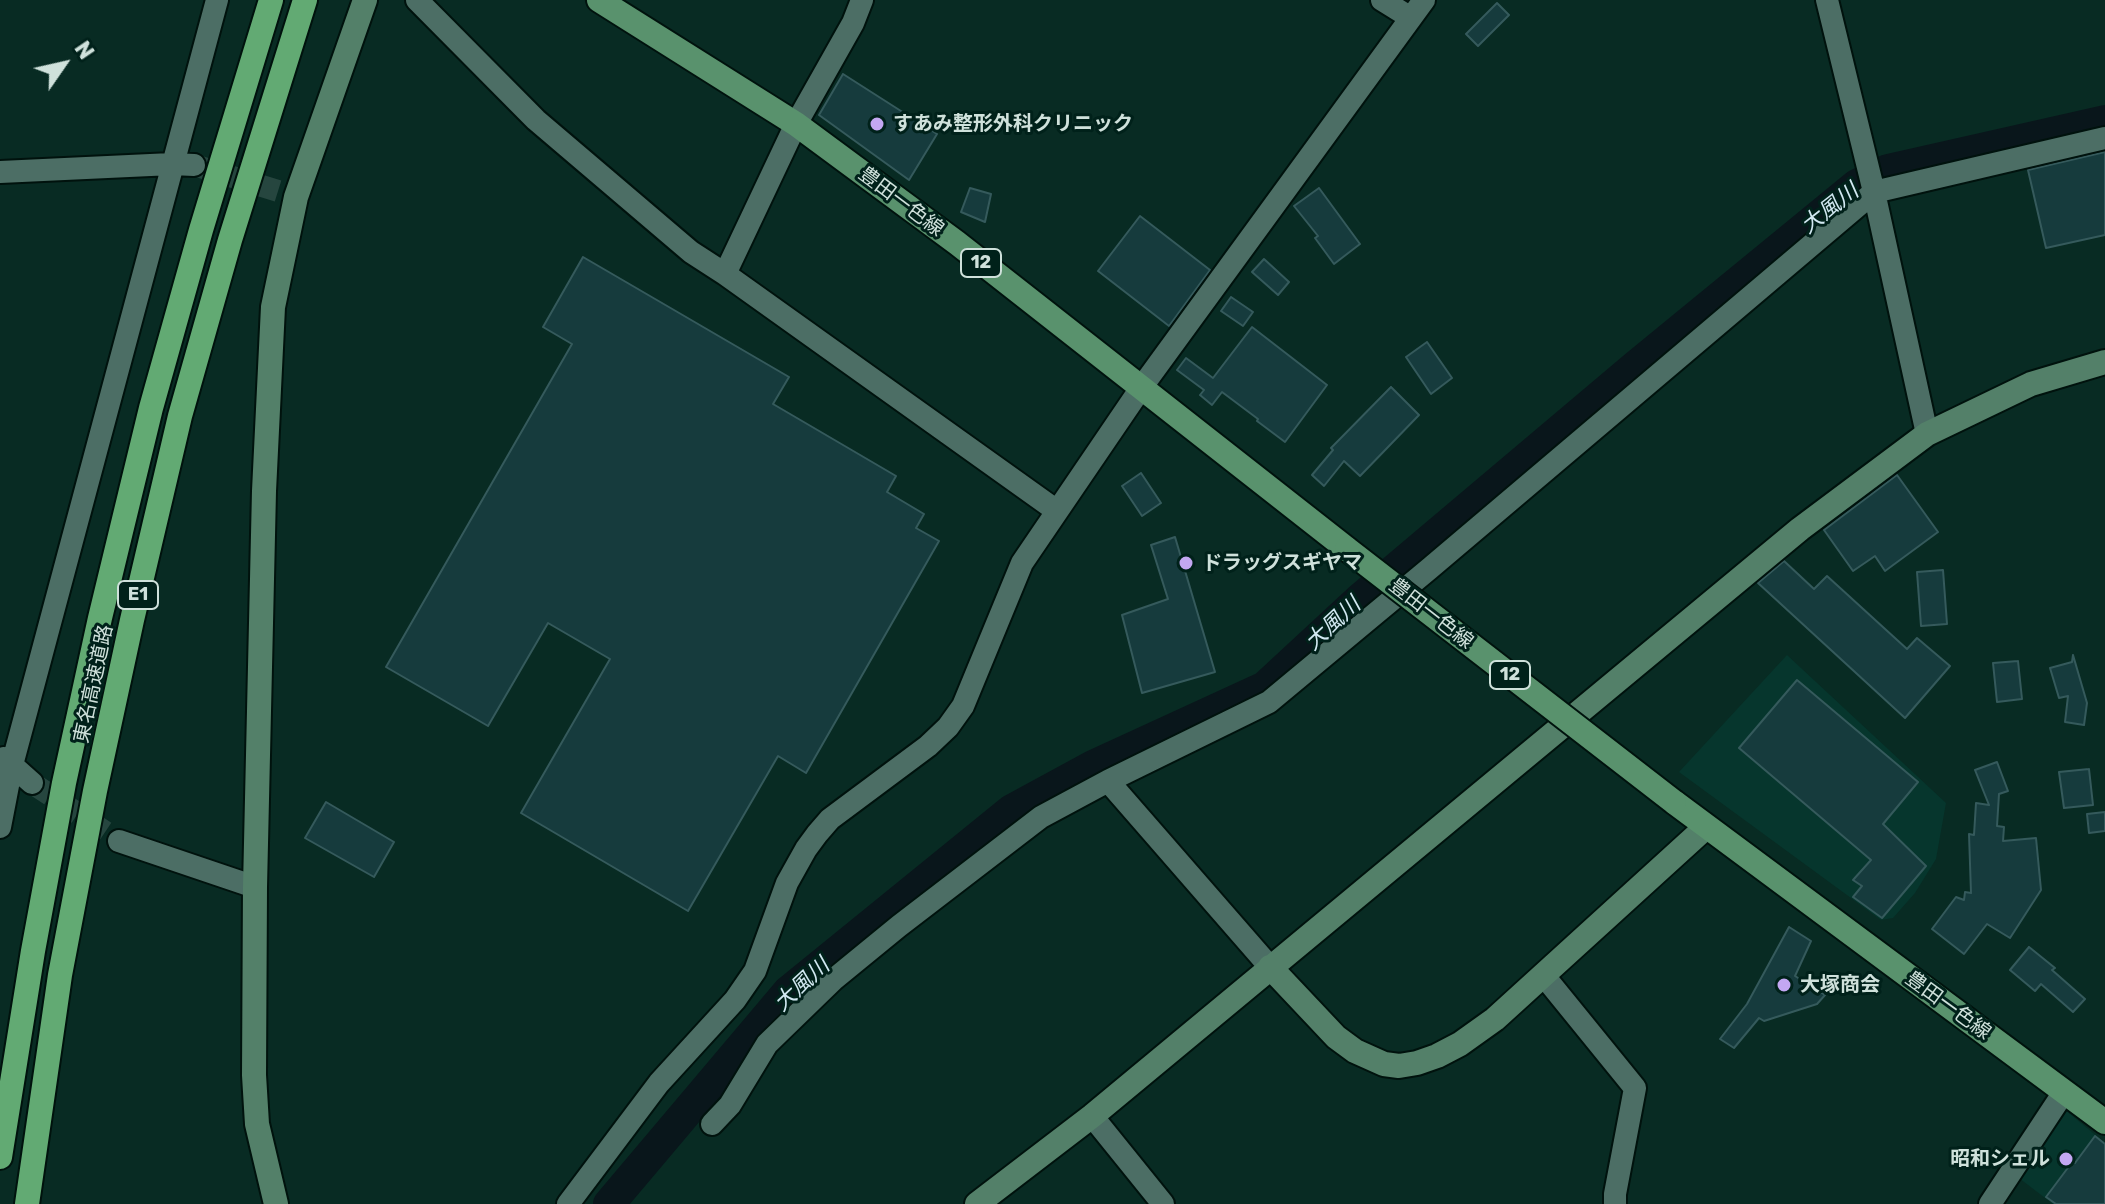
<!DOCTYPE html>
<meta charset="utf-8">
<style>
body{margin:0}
#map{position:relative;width:2105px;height:1204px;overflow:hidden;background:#082b23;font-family:Rubik,sans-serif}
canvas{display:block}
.north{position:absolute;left:24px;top:24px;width:80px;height:80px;-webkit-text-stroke:6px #00211a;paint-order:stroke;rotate:56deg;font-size:22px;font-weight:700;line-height:32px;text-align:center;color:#cfe1db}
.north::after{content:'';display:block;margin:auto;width:28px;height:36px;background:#cfe1db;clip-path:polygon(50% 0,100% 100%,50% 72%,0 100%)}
</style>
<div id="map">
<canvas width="2105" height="1204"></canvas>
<div class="north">N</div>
</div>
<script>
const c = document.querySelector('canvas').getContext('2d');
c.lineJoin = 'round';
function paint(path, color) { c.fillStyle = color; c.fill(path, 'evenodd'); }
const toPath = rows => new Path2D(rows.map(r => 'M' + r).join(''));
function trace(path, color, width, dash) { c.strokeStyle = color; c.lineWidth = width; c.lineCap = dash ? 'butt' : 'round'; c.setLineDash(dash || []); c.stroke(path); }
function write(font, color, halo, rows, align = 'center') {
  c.font = font + ' Rubik,"Noto Sans JP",sans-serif'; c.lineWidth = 6; c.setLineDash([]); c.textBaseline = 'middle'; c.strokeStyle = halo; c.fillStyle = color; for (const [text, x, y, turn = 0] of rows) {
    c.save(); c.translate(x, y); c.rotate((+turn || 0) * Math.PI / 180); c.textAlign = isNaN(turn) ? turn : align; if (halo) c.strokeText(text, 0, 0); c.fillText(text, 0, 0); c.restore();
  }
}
paint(toPath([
 [1787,655,1946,803,1936,859,1915,893,1893,918,1881,920,1679,772],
 [2064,1109,2105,1143,2105,1204,2053,1204,2015,1175]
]), '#06362d');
trace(toPath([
 [609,1204,788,992,1012,810,1093,766,1265,687,1360,599,1636,366,1857,185,1888,170,2105,121]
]), '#09161b', 32);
const building = toPath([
 [1497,3,1509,15,1478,46,1466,34,1497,3],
 [843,74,937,134,909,180,819,115,843,74],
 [2105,152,2105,235,2046,248,2028,170,2105,152],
 [970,188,991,194,985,222,961,212,970,188],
 [1319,188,1360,244,1334,264,1315,238,1318,236,1294,206,1319,188],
 [1140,216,1210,270,1169,326,1098,271,1140,216],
 [583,257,789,377,773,404,896,476,887,492,924,514,916,528,939,541,806,773,778,756,688,911,521,813,610,659,548,623,488,726,386,667,572,344,543,327,583,257],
 [1264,259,1289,282,1278,295,1252,272,1264,259],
 [1231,297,1253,312,1243,326,1221,311,1231,297],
 [1252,327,1327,385,1285,442,1257,421,1258,419,1222,392,1212,405,1200,395,1204,390,1177,370,1186,358,1213,378,1252,327],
 [1427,342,1452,378,1431,394,1406,357,1427,342],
 [1391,387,1419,415,1360,476,1344,461,1324,486,1312,475,1333,450,1331,448,1391,387],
 [1141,473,1161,503,1142,516,1122,486,1141,473],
 [1897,475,1938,532,1885,571,1875,556,1853,571,1824,530,1897,475],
 [1175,537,1215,672,1142,693,1122,615,1168,599,1151,545,1175,537],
 [1784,561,1814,589,1827,576,1907,649,1917,638,1950,666,1905,718,1758,583,1784,561],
 [1943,570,1947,624,1921,626,1917,572,1943,570],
 [2073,655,2087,703,2084,725,2065,722,2068,696,2059,698,2050,668,2072,662,2073,655],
 [2018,661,2022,699,1997,702,1993,663,2018,661],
 [1797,680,1918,782,1883,824,1926,866,1882,918,1853,897,1862,886,1853,880,1871,860,1739,748,1797,680],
 [1997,762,2008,791,1999,794,1997,826,2004,827,2003,841,2036,838,2041,890,2010,938,1987,924,1964,954,1932,929,1956,897,1964,900,1965,892,1971,893,1969,834,1974,835,1976,803,1989,805,1975,770,1997,762],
 [2089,769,2093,805,2064,808,2059,772,2089,769],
 [326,802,394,842,374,877,305,838,326,802],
 [2105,812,2105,831,2089,833,2087,814,2105,812],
 [1789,927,1811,941,1795,976,1825,995,1817,1004,1764,1021,1759,1018,1734,1048,1720,1039,1747,1004,1789,927],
 [2029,947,2055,968,2052,970,2085,999,2073,1012,2041,984,2035,991,2010,970,2029,947],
 [2095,1136,2105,1144,2105,1204,2056,1204,2046,1197,2073,1161,2075,1163,2095,1136]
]);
paint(building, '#163b3d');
trace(building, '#355a5c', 2);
trace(toPath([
 [194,165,281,192],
 [32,783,119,841]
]), '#26463f', 22, [22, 11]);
const street = toPath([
 [417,0,536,120,691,252,725,274,1057,511],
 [1382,0,1411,18],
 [1827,0,1874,192,1927,434],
 [0,172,172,164,194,165],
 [725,274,796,124,853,23,862,0],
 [4,758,32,783],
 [1108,781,1270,967],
 [0,827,12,765,217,0],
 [119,841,255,887],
 [1544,976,1635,1088,1615,1194,1615,1204],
 [1092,1116,1163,1204],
 [712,1124,730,1105,767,1044,833,980,899,926,1041,817,1108,781,1269,702,1429,569,1874,192,2105,138],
 [568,1204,659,1083,735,1000,755,971,787,883,806,849,817,834,830,819,928,746,948,727,963,706,1022,563,1141,388,1424,0],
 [1990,1204,2064,1092]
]);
const secondary = toPath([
 [1270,967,1336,1037,1355,1051,1384,1064,1399,1066,1417,1063,1437,1056,1460,1044,1495,1019,1706,827],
 [276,1204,257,1124,254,1075,255,887,264,491,273,307,296,197,365,0],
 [977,1204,1092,1116,1800,529,1927,434,2031,384,2105,362]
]);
const primary = toPath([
 [599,0,796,124,957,243,1347,549],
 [1674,802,2105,1122]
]);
const highway = toPath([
 [0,1157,33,951,64,783,100,618,151,408,201,230,271,0],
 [27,1204,60,975,95,791,132,620,180,416,230,240,305,0]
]);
trace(street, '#00120d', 26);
trace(secondary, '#00120d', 28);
trace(primary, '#00120d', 28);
trace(highway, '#00120d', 28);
trace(street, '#4c6e65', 22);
trace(secondary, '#538069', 24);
trace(primary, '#59926d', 24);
trace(highway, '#62aa73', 24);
const primaryBridge = toPath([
 [1347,549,1674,802]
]);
trace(primaryBridge, '#00120d', 28, []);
trace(primaryBridge, '#59926d', 24);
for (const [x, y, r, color] of [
 [877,124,8,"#c3a7f2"],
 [1186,563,8,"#c3a7f2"],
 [1784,985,8,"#c3a7f2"],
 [2066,1159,8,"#c3a7f2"]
]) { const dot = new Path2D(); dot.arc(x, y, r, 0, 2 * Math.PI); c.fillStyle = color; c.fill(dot); trace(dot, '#00211a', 3); }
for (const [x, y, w] of [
 [981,263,40],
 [138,595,40],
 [1510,675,40]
]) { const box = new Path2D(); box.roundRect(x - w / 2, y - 14, w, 28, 6); c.fillStyle = '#00211a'; c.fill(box); trace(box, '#cfe1db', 2); }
write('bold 18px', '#cfe1db', null, [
 ["12",981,263],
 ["E1",138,595],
 ["12",1510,675]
]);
write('bold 20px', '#cfe1db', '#00211a', [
 ["すあみ整形外科クリニック",893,124],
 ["ドラッグスギヤマ",1202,563],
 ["大塚商会",1800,985],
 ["昭和シェル",2050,1159,"right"]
], 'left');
write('20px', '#cfe1db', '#00211a', [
 ["豊田一色線",901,202,37],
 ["豊田一色線",1431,614,38],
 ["東名高速道路",94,684,-78],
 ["豊田一色線",1948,1006,36]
]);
write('italic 22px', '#d2e9f2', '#00211a', [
 ["大風川",1830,209,-38],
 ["大風川",1333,624,-43],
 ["大風川",802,985,-43]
]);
</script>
